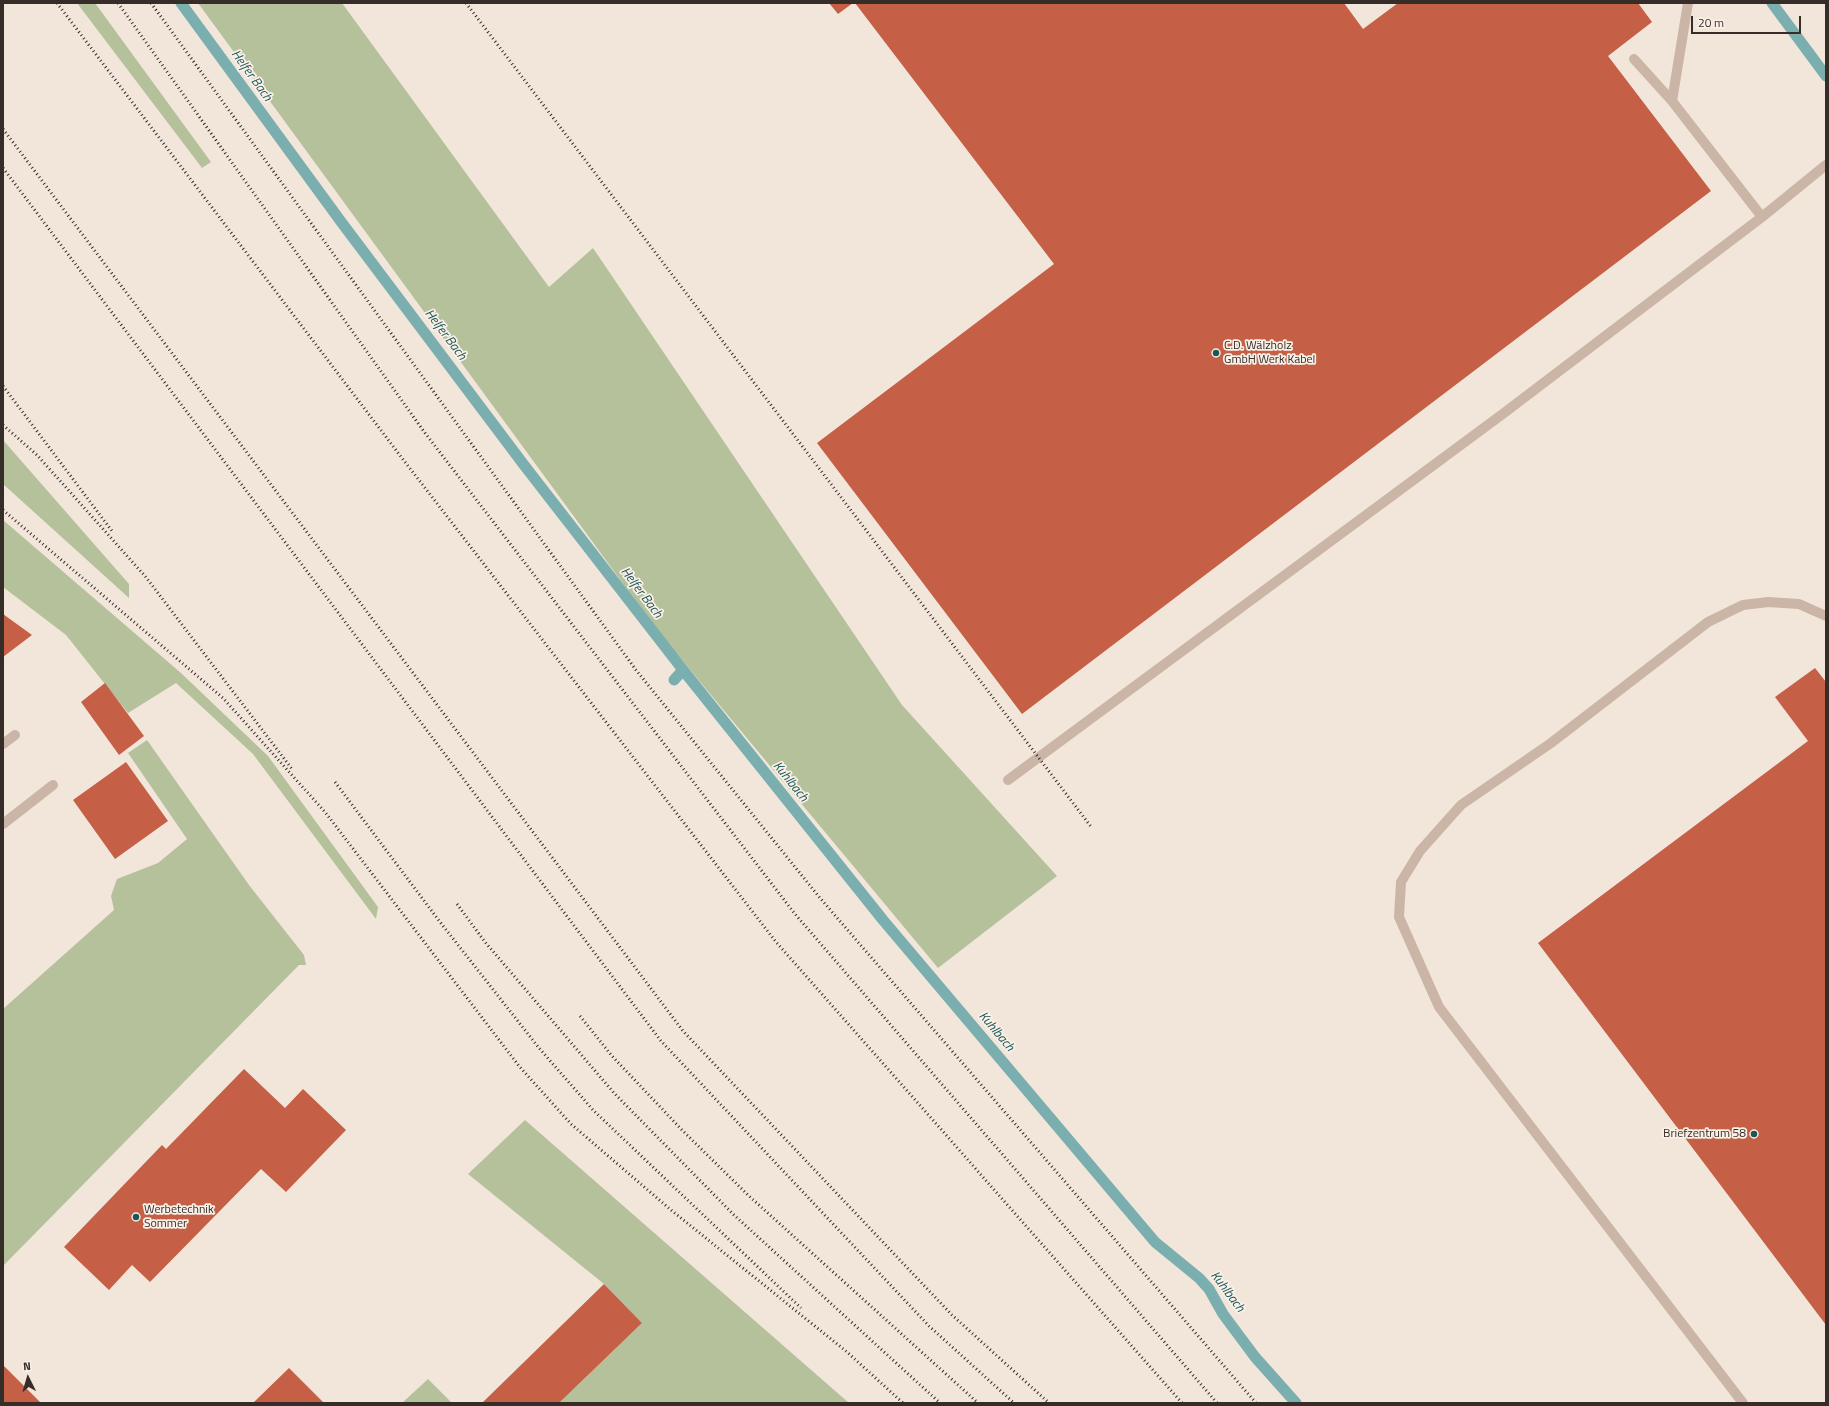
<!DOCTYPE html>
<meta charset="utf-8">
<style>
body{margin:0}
#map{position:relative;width:1829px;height:1406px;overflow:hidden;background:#f2e6db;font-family:"Titillium Web",sans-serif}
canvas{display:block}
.frame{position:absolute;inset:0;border:4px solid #362c28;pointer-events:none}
.north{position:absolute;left:8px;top:1358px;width:40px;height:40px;-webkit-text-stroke:3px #f9f0e7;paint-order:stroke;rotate:355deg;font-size:11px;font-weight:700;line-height:16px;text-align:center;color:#362c28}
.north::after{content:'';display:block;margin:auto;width:14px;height:18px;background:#362c28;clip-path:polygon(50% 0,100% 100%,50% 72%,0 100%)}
.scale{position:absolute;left:1691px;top:16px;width:110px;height:18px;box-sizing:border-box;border:2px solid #362c28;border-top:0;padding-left:5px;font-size:12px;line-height:14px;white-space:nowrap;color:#362c28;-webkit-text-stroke:3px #f9f0e7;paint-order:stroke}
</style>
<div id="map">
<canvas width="1829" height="1406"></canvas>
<div class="frame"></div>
<div class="north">N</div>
<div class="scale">20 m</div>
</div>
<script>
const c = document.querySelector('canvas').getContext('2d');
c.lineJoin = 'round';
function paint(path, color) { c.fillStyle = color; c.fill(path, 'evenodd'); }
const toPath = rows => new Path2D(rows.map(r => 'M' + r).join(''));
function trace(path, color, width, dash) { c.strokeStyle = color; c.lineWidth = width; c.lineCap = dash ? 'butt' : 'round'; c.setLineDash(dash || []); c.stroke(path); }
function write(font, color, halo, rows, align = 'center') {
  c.font = font + ' "Titillium Web",sans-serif'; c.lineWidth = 3.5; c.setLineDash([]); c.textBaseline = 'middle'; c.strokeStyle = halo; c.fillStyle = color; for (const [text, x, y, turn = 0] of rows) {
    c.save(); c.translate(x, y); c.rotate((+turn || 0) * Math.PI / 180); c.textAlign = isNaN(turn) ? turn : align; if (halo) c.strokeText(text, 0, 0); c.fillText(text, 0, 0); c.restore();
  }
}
paint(toPath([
 [77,3,95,3,211,162,202,168],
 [198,3,342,3,549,287,593,248,902,705,1057,876,938,968,657,630],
 [3,440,129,584,129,598,3,484],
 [3,520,181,673,268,756,378,907,376,919,253,754,176,683,128,713,66,635,3,587],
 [147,740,249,885,304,955,306,965,299,965,3,1266,3,1009,114,910,111,896,117,879,158,863,187,839,128,753],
 [525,1120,849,1403,559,1403,642,1323,604,1284,468,1174],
 [428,1379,452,1403,402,1403]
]), '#b5c19b');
trace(toPath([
 [181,3,342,223,524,465,683,670,674,680],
 [1772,3,1826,76],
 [683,670,883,920,1155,1242,1199,1278,1209,1289,1223,1314,1255,1357,1296,1403]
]), '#7aaeaf', 11);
paint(toPath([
 [829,3,853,3,838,14],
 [855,3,1344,3,1363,29,1398,3,1638,3,1652,22,1608,56,1711,191,1022,714,817,443,1054,264],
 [3,614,32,635,3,657],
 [1815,668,1826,682,1826,1325,1538,943,1808,741,1775,697],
 [105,683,144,736,119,755,81,702],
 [126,762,168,821,115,859,73,800],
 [244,1069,285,1108,303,1089,346,1130,286,1192,261,1169,150,1282,132,1265,109,1290,64,1247,162,1145,166,1149],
 [604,1284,642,1323,559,1403,482,1403],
 [3,1365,41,1403,3,1403],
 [289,1368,324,1403,253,1403]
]), '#c55f45');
trace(toPath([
 [1634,59,1672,101,1762,217],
 [1672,101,1688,3],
 [3,744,15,735],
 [1008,780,1504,413,1762,217,1826,165],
 [3,824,53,785],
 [1743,1403,1439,1007,1399,917,1401,882,1420,851,1461,805,1551,743,1708,622,1743,605,1768,602,1799,604,1826,616]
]), '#cab5a7', 10);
trace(toPath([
 [57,3,405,462,776,942,1182,1403],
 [118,3,425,433,795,914,1217,1403],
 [151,3,636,670,820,898,1256,1403],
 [466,3,1092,828],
 [3,129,683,1031,952,1315,1049,1403],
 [3,168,661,1041,929,1326,1014,1403],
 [3,386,112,531],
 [3,425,37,455,145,576,292,769],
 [3,510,223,698,325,812,519,1066,571,1124,671,1210,847,1352,903,1403],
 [335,782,440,922,539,1048,593,1110,801,1308],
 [457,904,485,942,614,1093,734,1215,940,1403],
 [580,1016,612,1056,683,1131,749,1196,978,1403]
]), '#362c28', 3, [1, 3]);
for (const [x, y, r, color] of [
 [1216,353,4,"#1d5657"],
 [1754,1134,4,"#1d5657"],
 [136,1217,4,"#1d5657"]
]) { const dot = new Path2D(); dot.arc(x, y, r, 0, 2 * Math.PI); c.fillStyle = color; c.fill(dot); trace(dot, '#f9f0e7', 1.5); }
write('12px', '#362c28', '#f9f0e7', [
 ["C.D. Wälzholz",1224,346],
 ["GmbH Werk Kabel",1224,360],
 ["Briefzentrum 58",1746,1134,"right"],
 ["Werbetechnik",144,1210],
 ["Sommer",144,1224]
], 'left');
write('italic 13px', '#1d5657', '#f9f0e7', [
 ["Helfer Bach",251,76,54],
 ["Helfer Bach",445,335,53],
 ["Helfer Bach",641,593,53],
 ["Kuhlbach",790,782,51],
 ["Kuhlbach",996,1032,50],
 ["Kuhlbach",1227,1292,53]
]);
</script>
